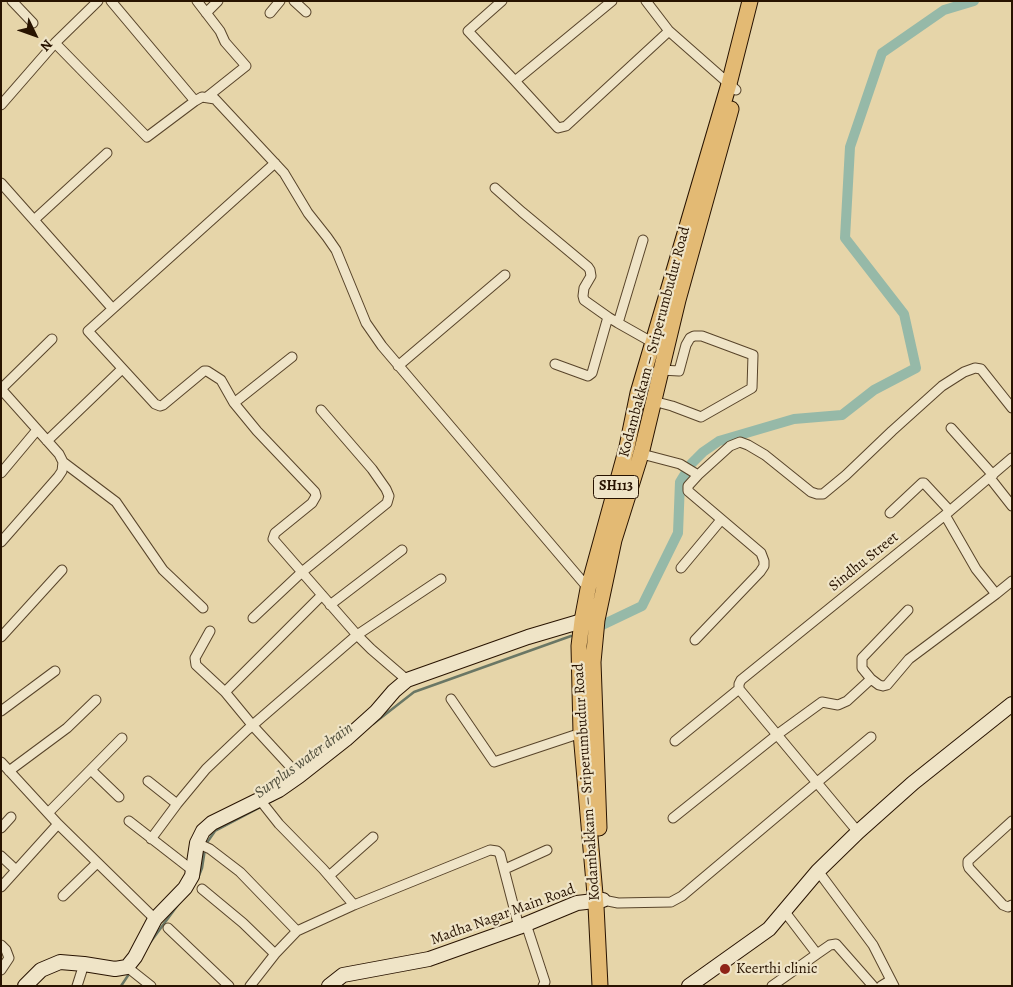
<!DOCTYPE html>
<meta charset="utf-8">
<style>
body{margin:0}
#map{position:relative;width:1013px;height:987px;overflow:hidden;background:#e6d5a9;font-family:Alegreya,serif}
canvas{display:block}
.frame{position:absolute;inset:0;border:2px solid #281300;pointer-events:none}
.north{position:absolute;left:10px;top:10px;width:50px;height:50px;-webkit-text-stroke:4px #efe4c7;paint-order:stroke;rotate:132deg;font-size:14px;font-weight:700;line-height:20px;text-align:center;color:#281300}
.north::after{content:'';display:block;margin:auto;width:18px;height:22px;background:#281300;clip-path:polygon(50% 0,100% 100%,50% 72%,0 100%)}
</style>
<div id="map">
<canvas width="1013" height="987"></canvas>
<div class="frame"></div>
<div class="north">N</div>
</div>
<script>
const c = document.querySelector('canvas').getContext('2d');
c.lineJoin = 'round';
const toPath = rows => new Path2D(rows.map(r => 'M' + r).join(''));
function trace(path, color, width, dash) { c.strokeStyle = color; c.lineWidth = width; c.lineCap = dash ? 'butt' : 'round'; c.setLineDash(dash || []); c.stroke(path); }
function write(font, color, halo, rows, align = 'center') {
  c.font = font + ' Alegreya,serif'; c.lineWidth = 4.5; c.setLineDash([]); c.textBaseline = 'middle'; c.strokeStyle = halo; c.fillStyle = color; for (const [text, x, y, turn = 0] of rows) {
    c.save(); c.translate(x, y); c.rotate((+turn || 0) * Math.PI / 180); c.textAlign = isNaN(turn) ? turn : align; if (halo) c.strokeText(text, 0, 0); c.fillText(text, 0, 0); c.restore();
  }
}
trace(toPath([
 [373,724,414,692,571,636],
 [206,844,215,831,274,800],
 [198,878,202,868,205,849],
 [149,944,180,902],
 [121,986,131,971]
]), '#6a7765', 2.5);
trace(toPath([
 [598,627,642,606,678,533,680,482,691,464,703,452,719,441,794,419,842,415,874,390,916,368,904,314,845,238,850,147,882,53,944,10,974,1]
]), '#96b9a8', 10);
const street = toPath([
 [12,1,33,23],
 [197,1,220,31,225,42,246,66,207,97],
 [294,1,306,12],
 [502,1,468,31,515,81],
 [612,1,515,81,558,128,566,126,669,31],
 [646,1,669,31,736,90],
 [206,13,218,1],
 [270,13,280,1],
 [55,43,147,137,195,101,111,1],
 [195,101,202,97,215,99,284,173,308,213,327,237,336,250,366,323,382,346,588,588],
 [1,105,55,43,98,1],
 [1,183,112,308],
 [495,188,522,212,588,267,590,270,591,276,584,288,583,296,584,300,608,317],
 [34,220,107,153],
 [618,323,657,345],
 [555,364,588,376,592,373,608,317,618,323,643,240],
 [398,366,505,275],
 [1,389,52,339],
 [653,401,672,406,701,417,752,388,753,355,702,336,694,336,690,338,686,345,679,371,661,370],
 [234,403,221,380,207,371,204,371,163,405,160,406,155,404,88,331,275,163],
 [951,428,993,475],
 [47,441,122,369],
 [638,453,680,464,698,475,730,446,740,442,748,445,765,455,811,492,817,494,823,494,846,475,892,431,942,386,964,372,975,368,981,369,1012,408],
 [63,462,116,502,163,570,203,608],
 [1,473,37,430],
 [990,478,1012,506],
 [890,513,922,483,924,483,950,511],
 [945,515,976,569,996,594],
 [1,542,58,477,62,471,63,462,59,454,1,389],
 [681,568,721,520],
 [330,605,402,550],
 [908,610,862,658,862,668,871,679,879,685,883,686,887,685,909,659,996,594,1012,581],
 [253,618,302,572,387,503,389,496,386,489,372,469,321,410],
 [210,631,195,658,196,665,225,692,253,726,299,776],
 [1,637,62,570],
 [695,640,760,572,764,566,764,561,761,553,688,491,688,486,698,475],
 [407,680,371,649,357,635,441,579],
 [739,689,739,684,741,680,945,515,1012,458],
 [739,689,858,832],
 [225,692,322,595],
 [451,699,494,762,581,733],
 [1,711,55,671],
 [675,741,739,689],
 [1,762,58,824,155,919],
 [91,770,119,797],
 [9,771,67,728,96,700],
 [148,781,177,804],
 [260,800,279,824,323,869,354,905],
 [48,813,122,738],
 [673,818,778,734,822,702,838,705,847,701,871,679],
 [129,821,192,870],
 [1012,821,968,861,968,865,969,868,1003,905,1008,907,1012,905],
 [1,828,11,817],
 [151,839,177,804,206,769,247,730,357,635,273,539,275,533,312,503,316,496,315,492,257,431,234,403,292,357],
 [197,843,210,849,240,872,297,931],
 [1,856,16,870],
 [505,869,547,850],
 [818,871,873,945,894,986],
 [329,876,373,837],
 [1,887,58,824],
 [202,889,243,923,275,954],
 [63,896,97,863],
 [603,900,618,903,671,902,682,896,871,737],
 [526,924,543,976,545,982,543,986],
 [168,928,229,986],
 [1,945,6,950,9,958,1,970],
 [817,954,830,945,836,944,873,986],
 [127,967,151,986],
 [77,986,84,964],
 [250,986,275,954,297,931,354,905,490,850,497,851,500,854,519,927],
 [772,986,817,954,785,912],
 [881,986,891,980]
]);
const secondary = toPath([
 [25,986,41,970,60,962,84,964,115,969,127,967,135,957,155,919,185,888,192,876,197,843,203,831,212,823,279,790,299,776,346,739,376,712,394,691,407,680,528,637,582,621,591,621],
 [329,986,343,975,429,959,519,927,577,903,603,900],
 [689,986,769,929,818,871,858,832,913,783,1012,704]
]);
const primary = toPath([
 [599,828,593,662,597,620,614,540,641,454,678,300,731,109],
 [600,986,596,906,581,733,579,646,582,621,588,589,627,447,638,393,729,84,750,1]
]);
trace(street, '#58442a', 11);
trace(secondary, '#281300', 16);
trace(primary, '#281300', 17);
trace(street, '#efe4c7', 9);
trace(secondary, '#efe4c7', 14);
trace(primary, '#e3ba74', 15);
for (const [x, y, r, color] of [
 [725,969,6,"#8f2418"]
]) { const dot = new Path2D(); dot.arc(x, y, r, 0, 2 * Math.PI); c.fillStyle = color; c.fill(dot); trace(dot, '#efe4c7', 2); }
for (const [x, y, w] of [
 [616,487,45]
]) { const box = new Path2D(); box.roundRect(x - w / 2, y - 11.5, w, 23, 4); c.fillStyle = '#efe4c7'; c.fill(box); trace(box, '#281300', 1); }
write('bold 14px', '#281300', null, [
 ["SH113",616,487]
]);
write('15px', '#281300', '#efe4c7', [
 ["Kodambakkam – Sriperumbudur Road",655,342,-75],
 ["Sindhu Street",864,562,-39],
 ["Kodambakkam – Sriperumbudur Road",587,782,-94],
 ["Madha Nagar Main Road",503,915,-20]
]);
write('15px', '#281300', '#efe4c7', [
 ["Keerthi clinic",736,969]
], 'left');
write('italic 16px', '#4e4d3b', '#efe4c7', [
 ["Surplus water drain",304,761,-36]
]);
</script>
